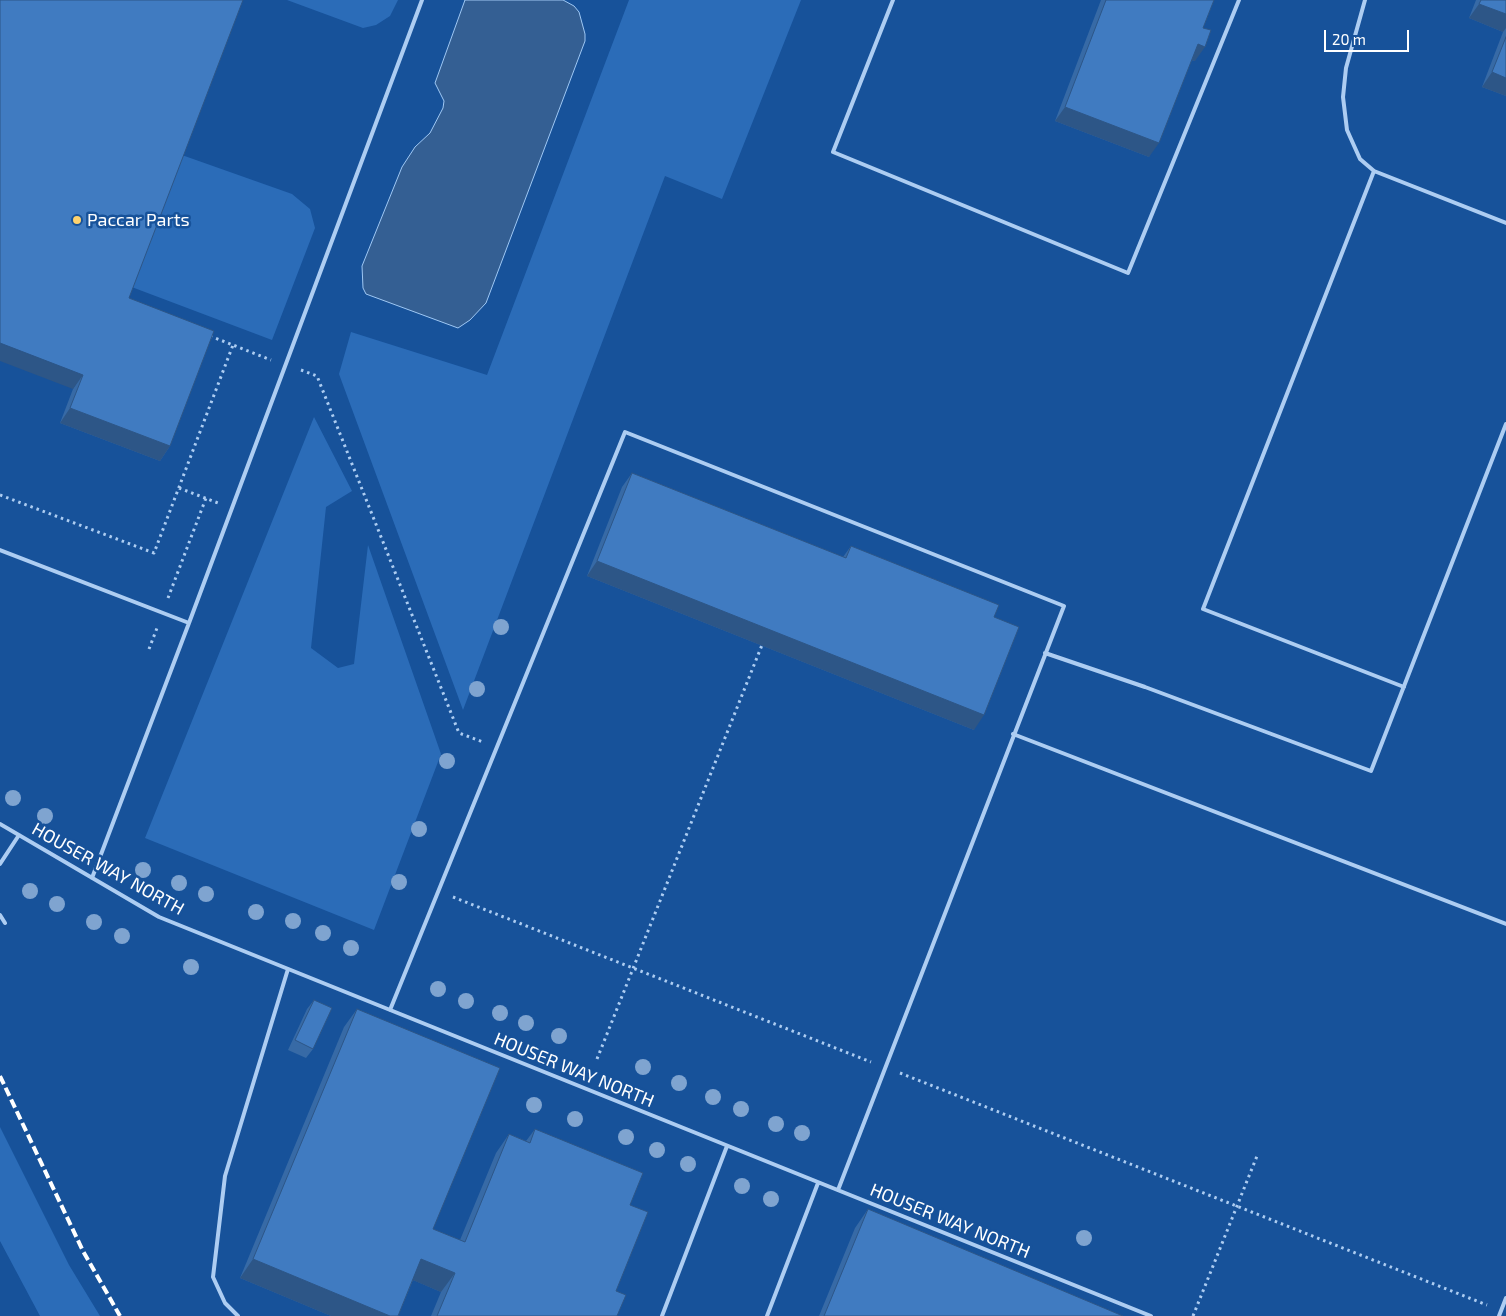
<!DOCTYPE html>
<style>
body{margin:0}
#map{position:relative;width:1506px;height:1316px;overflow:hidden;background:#17529a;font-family:"Exo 2",sans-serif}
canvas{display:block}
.scale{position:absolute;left:1324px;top:30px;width:85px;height:22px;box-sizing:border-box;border:2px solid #fff;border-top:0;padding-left:6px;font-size:15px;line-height:18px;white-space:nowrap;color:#fff;-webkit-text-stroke:4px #17529a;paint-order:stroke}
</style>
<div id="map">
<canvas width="1506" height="1316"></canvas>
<div class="scale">20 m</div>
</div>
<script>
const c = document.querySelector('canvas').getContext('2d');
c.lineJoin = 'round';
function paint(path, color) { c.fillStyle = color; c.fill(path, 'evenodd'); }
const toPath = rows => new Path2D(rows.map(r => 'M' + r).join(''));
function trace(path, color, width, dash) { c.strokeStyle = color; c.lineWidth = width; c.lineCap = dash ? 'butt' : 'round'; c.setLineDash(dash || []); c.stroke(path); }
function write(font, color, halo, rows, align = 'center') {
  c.font = font + ' "Exo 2",sans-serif'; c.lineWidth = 5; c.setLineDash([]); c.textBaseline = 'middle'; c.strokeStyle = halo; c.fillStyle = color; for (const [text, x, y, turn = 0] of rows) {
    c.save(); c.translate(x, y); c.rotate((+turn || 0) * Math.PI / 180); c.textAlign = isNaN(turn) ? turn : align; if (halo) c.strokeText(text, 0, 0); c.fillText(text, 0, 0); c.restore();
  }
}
paint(toPath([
 [287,0,398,0,390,16,376,25,363,28],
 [629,0,801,0,722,199,665,176,463,710,339,374,351,332,487,375],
 [179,154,292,194,310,209,315,228,272,340,129,286],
 [314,417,352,491,326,507,311,648,338,668,354,664,368,545,441,754,374,930,145,838],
 [0,1127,69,1265,100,1316,40,1316,0,1241]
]), '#2b6cb8');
const water = toPath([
 [465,0,563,0,574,6,579,12,585,34,585,41,486,303,470,320,458,328,366,294,363,288,362,266,402,167,415,147,430,133,443,108,444,101,435,83,465,0]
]);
paint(water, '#345f93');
trace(water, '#9fc8f4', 1);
trace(toPath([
 [210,336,271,360],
 [301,370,317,376,459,733,483,742],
 [179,488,218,503],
 [0,495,154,553,233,345],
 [168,598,206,498],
 [149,649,157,628],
 [453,897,871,1062],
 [597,1059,762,645],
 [900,1073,1487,1305],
 [1193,1316,1257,1156]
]), '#adcdf2', 3, [2.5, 4]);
trace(toPath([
 [893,0,833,152,1128,273,1239,0],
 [1365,0,1346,68,1343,97,1347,130,1360,159,1374,171,1506,223],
 [1374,171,1203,609,1404,687],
 [0,550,189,623,92,878],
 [189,623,422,0],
 [1045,653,1145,687,1371,771,1506,424],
 [1013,734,1506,924],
 [0,824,159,917,1151,1316],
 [0,864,19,835],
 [0,915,5,923],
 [390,1010,625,432,1064,606,838,1190],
 [238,1316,225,1303,213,1277,225,1176,288,969],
 [662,1316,727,1146],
 [767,1316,818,1183],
 [1499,1316,1506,1298]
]), '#adcdf2', 4);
trace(toPath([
 [0,1076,83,1251,120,1316]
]), '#fff', 4, [9, 4]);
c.fillStyle = '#7fa4d0';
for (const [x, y] of [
 [501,627],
 [477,689],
 [447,761],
 [13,798],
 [45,816],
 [419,829],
 [143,870],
 [399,882],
 [179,883],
 [30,891],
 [206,894],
 [57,904],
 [256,912],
 [293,921],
 [94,922],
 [323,933],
 [122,936],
 [351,948],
 [191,967],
 [438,989],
 [466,1001],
 [500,1013],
 [526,1023],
 [559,1036],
 [643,1067],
 [679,1083],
 [713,1097],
 [534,1105],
 [741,1109],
 [575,1119],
 [776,1124],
 [802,1133],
 [626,1137],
 [657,1150],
 [688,1164],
 [742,1186],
 [771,1199],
 [1084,1238]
]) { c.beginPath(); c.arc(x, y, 8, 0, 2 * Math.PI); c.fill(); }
paint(toPath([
 [1101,0,1214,0,1203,28,1195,61,1191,60,1149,157,1055,121],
 [1476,0,1506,0,1506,96,1482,87,1503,32,1469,18],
 [129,298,170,446,160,461,60,423,73,389],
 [632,473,843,557,851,546,994,617,974,730,587,576,622,487],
 [314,1000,313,1049,306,1058,288,1050,307,1009],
 [357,1009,433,1229,460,1240,496,1153,509,1134,526,1141,535,1129,630,1205,616,1291,617,1316,431,1316,441,1292,413,1280,398,1316,331,1316,240,1278,344,1027],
 [868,1209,1123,1316,819,1316,855,1228]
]), '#376aa6');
paint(toPath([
 [1479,4,1506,14,1506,28,1503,32,1469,18],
 [1198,44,1205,47,1195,61,1187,59],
 [1492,72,1506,78,1506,96,1482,87],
 [1065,107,1159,143,1149,157,1055,121],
 [0,343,83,375,73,389,0,361],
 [70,408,170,446,160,461,60,423],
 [597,561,984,715,974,730,587,576],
 [253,1259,390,1316,331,1316,240,1278],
 [421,1259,455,1273,441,1292,408,1278]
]), '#2d5687');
const building = toPath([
 [0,0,243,0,129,298,214,331,170,446,70,408,83,375,0,343,0,0],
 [1106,0,1214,0,1203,28,1211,30,1205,47,1198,44,1159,143,1065,107,1106,0],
 [1481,0,1506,0,1506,14,1479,4,1481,0],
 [1506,37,1506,78,1492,72,1506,37],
 [632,473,846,558,851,546,999,605,994,617,1019,627,984,715,597,561,632,473],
 [314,1000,332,1008,313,1049,295,1040,314,1000],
 [357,1009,500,1068,433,1229,465,1242,509,1134,530,1143,535,1129,643,1173,630,1205,648,1212,616,1291,626,1295,617,1316,437,1316,455,1273,421,1259,398,1316,390,1316,253,1259,357,1009],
 [868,1209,1123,1316,824,1316,868,1209]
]);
paint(building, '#407bc1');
trace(building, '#2d5687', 1);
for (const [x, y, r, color] of [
 [77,220,5,"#ffd36e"]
]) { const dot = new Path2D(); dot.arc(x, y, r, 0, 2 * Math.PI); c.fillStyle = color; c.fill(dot); trace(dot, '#17529a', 2); }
write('18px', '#fff', '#17529a', [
 ["Paccar Parts",87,220]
], 'left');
write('18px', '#fff', '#17529a', [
 ["HOUSER WAY NORTH",108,869,29],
 ["HOUSER WAY NORTH",574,1070,22],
 ["HOUSER WAY NORTH",950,1221,22]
]);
</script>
